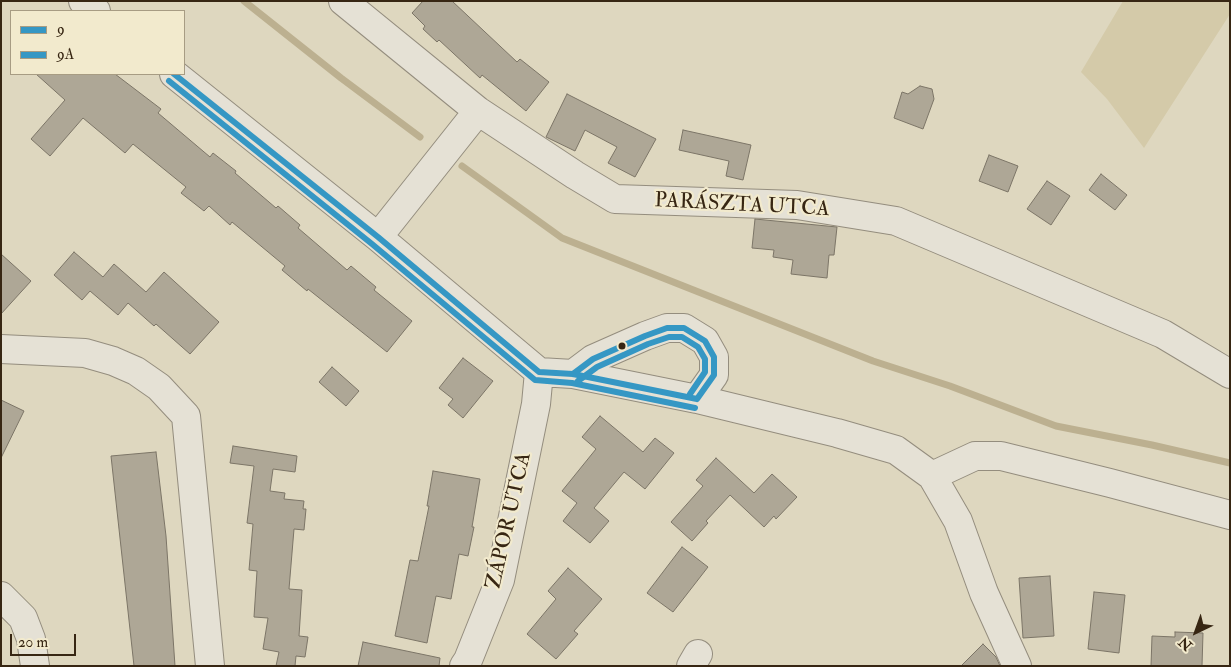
<!DOCTYPE html>
<meta charset="utf-8">
<style>
body{margin:0}
#map{position:relative;width:1231px;height:667px;overflow:hidden;background:#ded7bf;font-family:"IM FELL Double Pica",serif}
canvas{display:block}
.frame{position:absolute;inset:0;border:2px solid #372613;pointer-events:none}
.legend{position:absolute;left:10px;top:10px;width:175px;height:65px;box-sizing:border-box;background:#f2eacd;border:1px solid #a79c83;margin:0;padding:6px 9px;list-style:none;font-size:15px;color:#372613}
.legend li{display:flex;align-items:center;gap:10px;height:25px}
.legend b{width:25px;border:1px solid #a79c83}
.north{position:absolute;left:1171px;top:607px;width:50px;height:50px;-webkit-text-stroke:4px #f2eacd;paint-order:stroke;rotate:222deg;font-size:14px;font-weight:700;line-height:20px;text-align:center;color:#372613}
.north::after{content:'';display:block;margin:auto;width:18px;height:22px;background:#372613;clip-path:polygon(50% 0,100% 100%,50% 72%,0 100%)}
.scale{position:absolute;left:10px;top:634px;width:66px;height:22px;box-sizing:border-box;border:2px solid #372613;border-top:0;padding-left:6px;font-size:15px;line-height:18px;white-space:nowrap;color:#372613;-webkit-text-stroke:4px #f2eacd;paint-order:stroke}
</style>
<div id="map">
<canvas width="1231" height="667"></canvas>
<div class="frame"></div>
<ul class="legend">
<li><b style="height:6px;background:#3597c4"></b>9</li>
<li><b style="height:6px;background:#3597c4"></b>9A</li>
</ul>
<div class="north">N</div>
<div class="scale">20 m</div>
</div>
<script>
const c = document.querySelector('canvas').getContext('2d');
c.lineJoin = 'round';
function paint(path, color) { c.fillStyle = color; c.fill(path, 'evenodd'); }
const toPath = rows => new Path2D(rows.map(r => 'M' + r).join(''));
function trace(path, color, width, dash) { c.strokeStyle = color; c.lineWidth = width; c.lineCap = dash ? 'butt' : 'round'; c.setLineDash(dash || []); c.stroke(path); }
function write(font, color, halo, rows, align = 'center') {
  c.font = font + ' "IM FELL Double Pica",serif'; c.lineWidth = 4.5; c.setLineDash([]); c.textBaseline = 'middle'; c.strokeStyle = halo; c.fillStyle = color; for (const [text, x, y, turn = 0] of rows) {
    c.save(); c.translate(x, y); c.rotate((+turn || 0) * Math.PI / 180); c.textAlign = isNaN(turn) ? turn : align; if (halo) c.strokeText(text, 0, 0); c.fillText(text, 0, 0); c.restore();
  }
}
paint(toPath([
 [1123,1,1230,1,1230,14,1144,148,1107,99,1081,72]
]), '#d4caa9');
trace(toPath([
 [244,1,341,78,420,137],
 [462,166,562,238,873,361,950,386,1056,426,1152,445,1230,463]
]), '#bcb090', 7);
const building = toPath([
 [423,1,452,1,517,62,520,59,549,82,526,111,482,75,480,78,439,40,437,42,423,29,425,26,412,13,423,1],
 [36,74,115,74,161,109,158,113,210,157,213,153,236,171,235,173,276,208,278,206,300,225,298,228,347,270,351,266,376,287,374,290,412,321,387,352,308,289,307,291,282,270,285,266,232,222,230,225,209,206,204,211,181,193,186,187,133,144,125,153,83,118,50,156,31,139,65,100,36,74],
 [920,86,932,89,934,99,923,129,894,118,902,92,908,94,920,86],
 [567,94,656,139,635,177,608,163,617,147,585,130,575,151,546,137,567,94],
 [683,130,751,145,743,180,726,176,729,161,679,150,683,130],
 [989,155,1018,166,1008,192,979,181,989,155],
 [1101,174,1127,195,1115,210,1089,190,1101,174],
 [1047,181,1070,196,1051,225,1027,209,1047,181],
 [755,219,837,227,834,255,829,255,827,278,791,274,793,260,773,257,774,250,752,248,755,219],
 [74,252,103,277,114,264,146,292,164,272,219,322,190,354,156,324,154,326,128,303,118,315,90,291,82,300,54,275,74,252],
 [1,254,31,281,1,314,1,254],
 [463,358,493,381,463,418,448,405,453,399,439,388,463,358],
 [332,367,359,391,346,406,319,382,332,367],
 [1,400,24,411,1,458,1,400],
 [600,416,643,452,655,438,674,453,645,489,624,472,594,508,609,521,590,543,563,521,577,503,562,491,596,449,582,437,600,416],
 [233,446,297,456,295,472,273,469,270,491,285,493,284,499,304,501,303,509,306,509,304,530,294,529,289,589,302,590,299,636,308,637,305,657,296,656,295,666,276,666,279,652,263,649,268,618,254,617,257,571,249,570,253,524,247,523,254,466,230,463,233,446],
 [156,452,166,536,175,666,134,666,111,456,156,452],
 [716,458,754,493,772,474,797,497,776,519,774,516,764,527,730,495,706,521,708,523,692,541,671,522,703,486,696,480,716,458],
 [433,471,480,479,472,527,474,527,468,556,459,554,451,599,436,596,427,643,395,636,410,560,418,561,429,506,427,506,433,471],
 [682,547,708,567,673,612,647,593,682,547],
 [568,568,602,599,574,631,578,634,556,659,527,634,556,599,548,591,568,568],
 [1050,576,1054,636,1023,638,1019,578,1050,576],
 [1094,592,1125,595,1119,653,1088,649,1094,592],
 [1175,632,1203,633,1202,666,1151,666,1152,636,1175,637,1175,632],
 [363,642,440,658,439,666,358,666,363,642],
 [983,644,996,657,1000,666,961,666,983,644]
]);
paint(building, '#aea796');
trace(building, '#7c7567', 1);
const minor = toPath([
 [83,1,96,11],
 [343,1,478,111,575,175,615,199,797,205,896,221,1163,334,1230,374],
 [174,74,378,237,539,372,573,374,697,399,837,433,896,450,932,476,958,521,984,593,1017,666],
 [378,237,478,111],
 [1,349,85,353,113,361,136,371,159,387,186,416,210,666],
 [573,374,593,359,645,336,667,328,684,328,705,341,714,357,714,375,697,399],
 [932,476,975,456,1001,456,1110,483,1230,515],
 [1,596,23,618,31,639,35,666],
 [464,666,468,660,500,580,536,404,539,372],
 [691,666,698,654]
]);
trace(minor, '#948d7e', 30);
trace(minor, '#e5e1d5', 28);
trace(toPath([
 [174,74,378,237,539,372,573,374,697,399],
 [573,374,593,359,645,336,667,328,684,328,705,341,714,357,714,375,697,399]
]), '#3597c4', 6);
trace(toPath([
 [169,81,372,244,535,380,572,383,695,408],
 [578,381,597,367,648,344,669,337,682,337,698,347,705,359,705,372,690,394]
]), '#3597c4', 6);
for (const [x, y, r, color] of [
 [622,346,4.5,"#372613"]
]) { const dot = new Path2D(); dot.arc(x, y, r, 0, 2 * Math.PI); c.fillStyle = color; c.fill(dot); trace(dot, '#f2eacd', 2); }
write('21px', '#372613', '#f2eacd', [
 ["PARÁSZTA UTCA",742,206,3],
 ["ZÁPOR UTCA",510,521,-77]
]);
</script>
